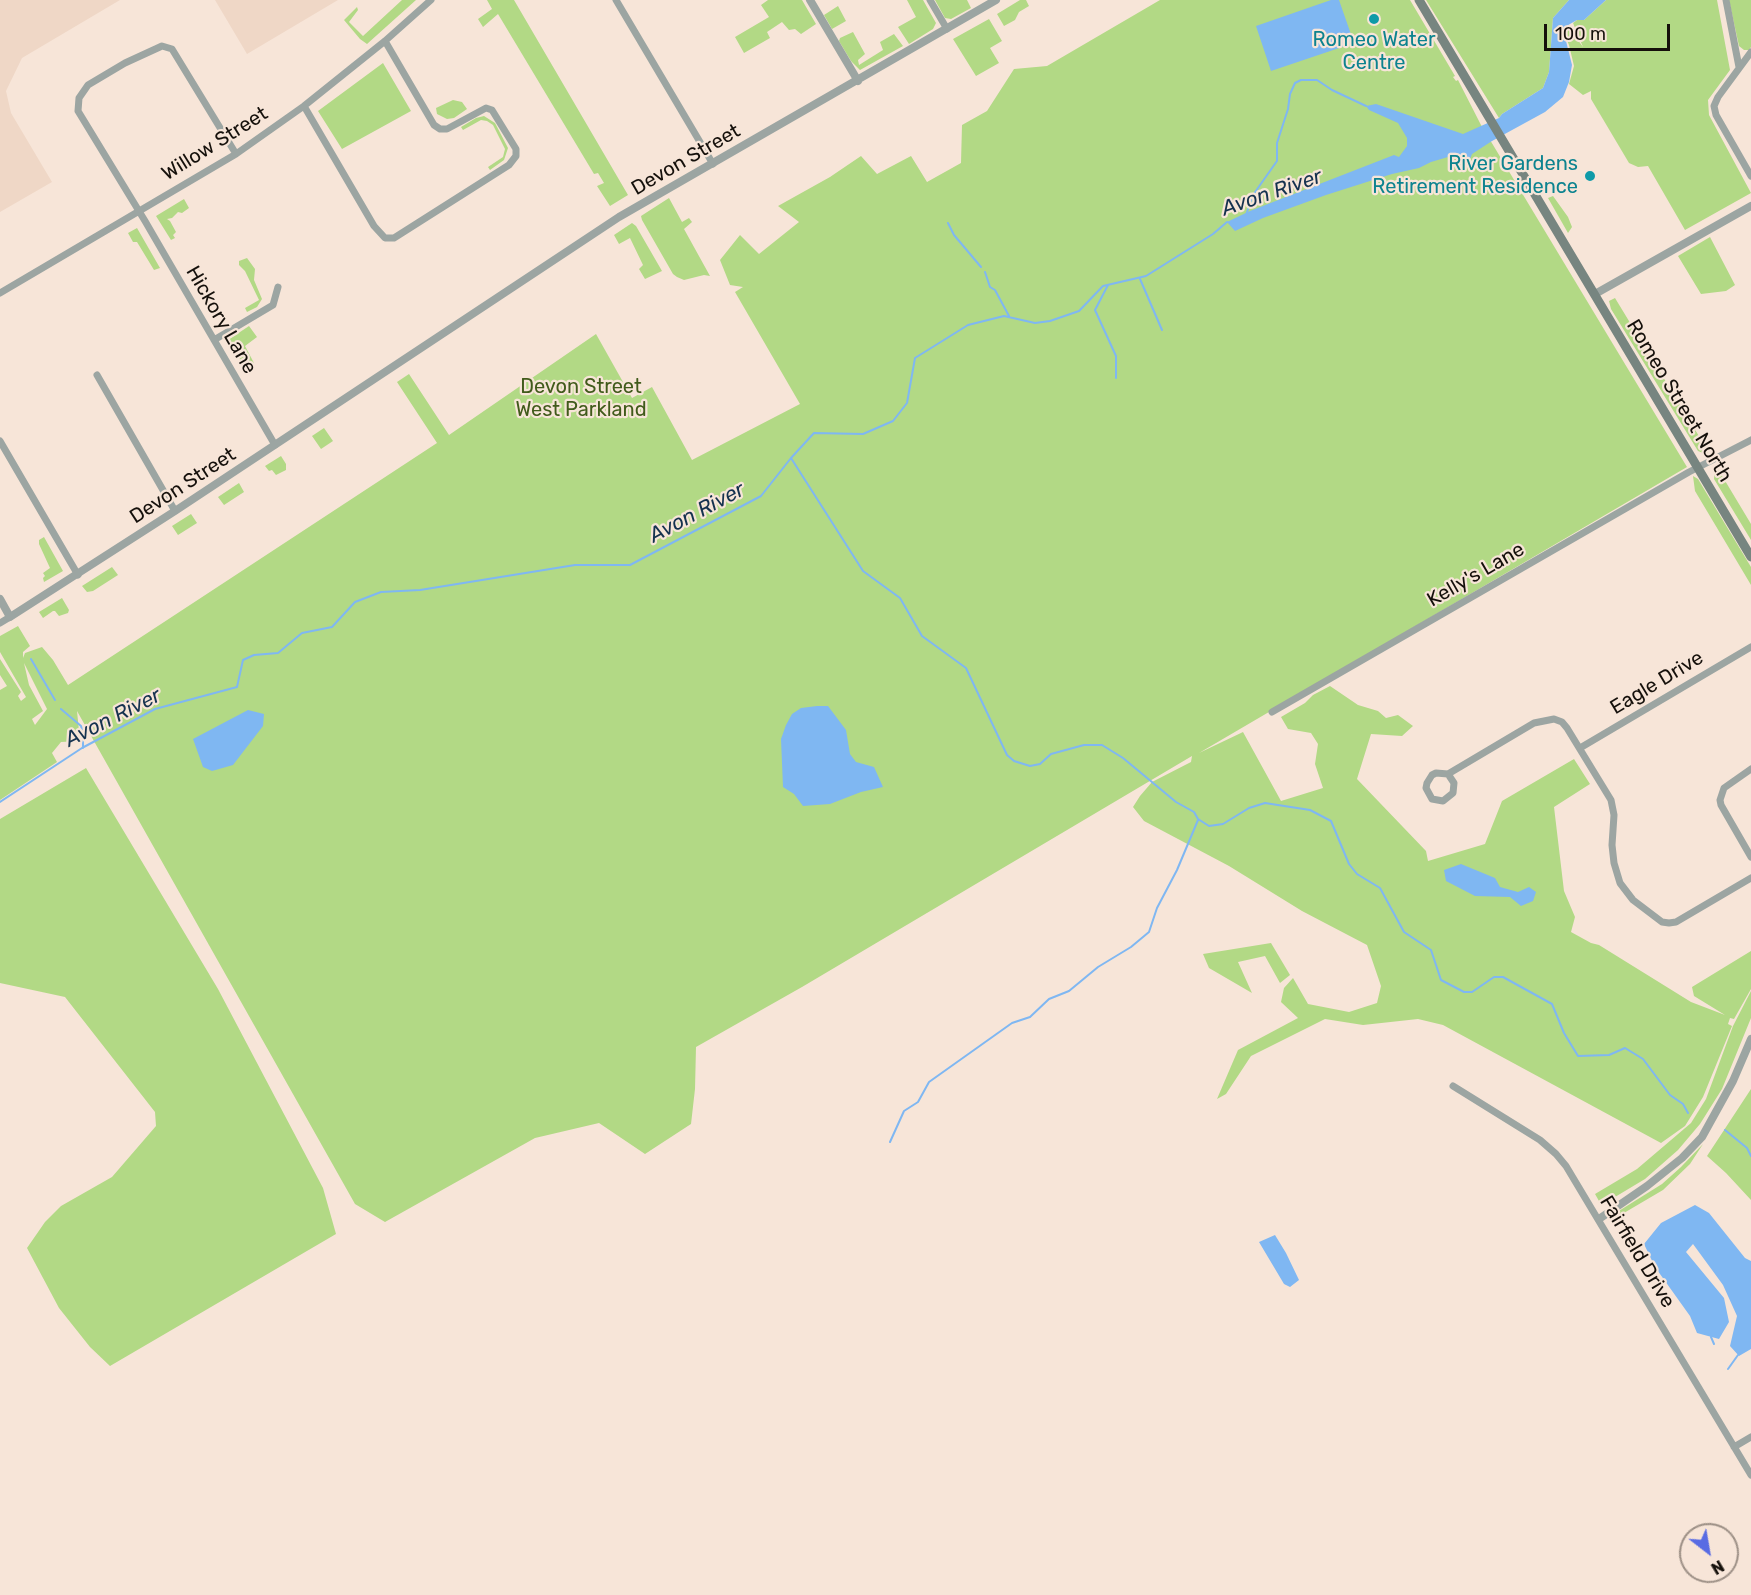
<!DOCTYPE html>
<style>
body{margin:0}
#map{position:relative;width:1751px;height:1595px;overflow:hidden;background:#f7e5d8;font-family:Rubik,sans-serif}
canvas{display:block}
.north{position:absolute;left:1679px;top:1523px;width:60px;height:60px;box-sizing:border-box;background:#f7e5d8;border:2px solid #9d9086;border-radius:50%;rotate:149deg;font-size:16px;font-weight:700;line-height:24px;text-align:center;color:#15100b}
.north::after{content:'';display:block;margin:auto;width:21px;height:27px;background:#596ce3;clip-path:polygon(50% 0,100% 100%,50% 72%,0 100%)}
.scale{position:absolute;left:1544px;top:24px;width:126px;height:27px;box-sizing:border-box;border:3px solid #15100b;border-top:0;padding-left:8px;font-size:18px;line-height:21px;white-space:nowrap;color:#15100b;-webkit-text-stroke:4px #f7e5d8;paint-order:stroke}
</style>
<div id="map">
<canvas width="1751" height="1595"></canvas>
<div class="north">N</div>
<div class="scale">100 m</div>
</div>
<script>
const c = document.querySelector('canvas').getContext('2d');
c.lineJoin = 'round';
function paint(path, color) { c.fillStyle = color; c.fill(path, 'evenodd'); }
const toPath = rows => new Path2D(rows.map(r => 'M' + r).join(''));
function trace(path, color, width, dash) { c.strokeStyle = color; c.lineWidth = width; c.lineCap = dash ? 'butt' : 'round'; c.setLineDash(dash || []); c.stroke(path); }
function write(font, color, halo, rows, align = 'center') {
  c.font = font + ' Rubik,sans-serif'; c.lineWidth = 4.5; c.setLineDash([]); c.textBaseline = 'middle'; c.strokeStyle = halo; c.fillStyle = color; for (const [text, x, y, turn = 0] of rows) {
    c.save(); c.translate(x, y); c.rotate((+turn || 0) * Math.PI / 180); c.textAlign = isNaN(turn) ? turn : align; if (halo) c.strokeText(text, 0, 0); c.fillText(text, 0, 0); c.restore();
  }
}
paint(toPath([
 [0,0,120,0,22,58,6,91,11,113,52,182,0,212],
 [215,0,338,0,247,54]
]), '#efd7c6');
paint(toPath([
 [402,0,416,0,367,44,360,39,344,20,357,7,358,10,349,22,363,36],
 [487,0,514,0,628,195,610,206,597,186,604,183,598,173,594,174,498,14,483,27,478,19,492,9],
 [768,0,802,0,816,24,801,34,795,29,789,30,782,22,767,32,770,38,744,53,735,37,769,17,761,5],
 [907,0,923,0,936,23,933,29,909,44,898,27,916,17],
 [935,0,967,0,971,8,951,19,945,18],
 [1020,0,1026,0,1029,6,1019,12,1015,20,1004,26,997,14],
 [1160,0,1410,0,1455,76,1453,77,1456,81,1458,80,1481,125,1687,467,1199,753,1243,732,1281,801,1323,788,1315,764,1318,744,1311,733,1288,729,1281,717,1305,703,1313,695,1330,686,1358,705,1378,711,1386,718,1398,715,1413,726,1402,736,1371,734,1357,779,1426,851,1428,861,1485,844,1502,801,1574,759,1590,784,1554,807,1564,891,1575,917,1571,932,1591,943,1599,945,1691,1002,1725,1015,1694,996,1692,987,1751,951,1751,989,1734,1019,1730,1018,1728,1024,1732,1026,1703,1097,1685,1126,1661,1143,1443,1025,1418,1019,1363,1025,1325,1019,1251,1056,1226,1094,1217,1099,1238,1050,1298,1018,1281,1002,1284,988,1293,978,1308,1004,1349,1012,1377,1003,1381,986,1367,945,1302,911,1229,866,1144,821,1133,807,1140,796,1152,782,1191,762,1192,756,802,987,696,1047,695,1089,691,1124,645,1154,599,1123,535,1138,385,1222,355,1204,77,711,80,741,61,742,52,753,57,762,0,800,0,690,7,686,0,675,0,659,21,692,18,696,21,701,26,697,0,652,0,636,18,626,30,646,23,652,23,658,25,653,42,647,53,660,68,685,437,443,397,382,409,374,449,435,596,334,632,398,652,387,692,460,800,404,735,292,743,287,730,285,720,260,740,235,759,254,799,222,778,206,830,177,861,156,877,174,911,156,927,182,961,163,962,125,987,111,1014,69,1047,66],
 [24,663,47,709,35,725,32,719,43,711,29,685],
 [1426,0,1569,0,1553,18,1549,72,1543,88,1502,114,1499,118],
 [1606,0,1717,0,1730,70,1708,100,1709,115,1751,193,1685,230,1648,166,1638,167,1629,163,1591,99,1591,91,1583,95,1569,84,1574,66,1569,45,1564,33,1569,28,1583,47,1573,23,1577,20,1584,20],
 [1729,0,1751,0,1751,47,1749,50,1744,50,1739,46],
 [838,6,846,21,832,29,824,15],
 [989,19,1002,41,990,48,999,63,976,76,953,39],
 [853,32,865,54,858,60,859,65,883,50,880,42,894,34,903,46,860,70,851,61,839,41,840,38],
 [383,63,411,111,342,149,318,111],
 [453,100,462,102,467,109,454,118,447,119,437,114,436,108],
 [484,116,495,123,508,148,504,160,490,170,488,167,503,157,505,149,493,125,487,121,481,120,463,130,461,127,476,118],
 [1553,196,1568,217,1572,227,1568,233,1548,198],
 [669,198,682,222,689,218,692,222,684,229,710,276,704,275,684,280,677,277,673,274,642,220,641,216],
 [184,199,189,208,182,213,178,212,172,218,167,219,170,221,176,232,173,235,175,238,171,240,156,216],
 [632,223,636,226,662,271,645,279,639,269,643,265,630,238,619,244,614,235],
 [137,228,160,268,154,270,137,242,133,242,128,233],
 [1710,237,1735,285,1726,291,1701,294,1678,256],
 [247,258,255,269,254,280,262,299,257,307,247,312,245,308,259,300,245,271,239,265,239,261],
 [1615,298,1708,451,1708,455,1698,451,1611,309,1609,301],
 [249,326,257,337,245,346,254,363,245,368,228,340],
 [324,428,333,441,321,449,312,436],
 [281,456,286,464,286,470,276,475,272,470,269,471,265,466],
 [1715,467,1718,469,1751,524,1751,540,1714,479],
 [1693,476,1698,479,1751,567,1751,585,1695,491],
 [239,483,244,492,224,505,218,497],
 [191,514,197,523,178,535,172,526],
 [44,537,63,571,44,582,43,578,45,576,43,573,50,568,39,544,39,540],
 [112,567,118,575,93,591,87,592,82,586],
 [62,598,69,610,68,613,59,616,55,611,53,611,43,618,39,612],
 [86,768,218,989,323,1188,336,1234,110,1366,90,1347,59,1308,27,1248,45,1222,61,1206,112,1177,156,1126,155,1112,65,997,0,983,0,819],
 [1271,943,1290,975,1280,983,1265,956,1238,962,1252,993,1209,968,1203,954],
 [1751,991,1751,1018,1722,1089,1700,1124,1678,1150,1645,1179,1610,1200,1599,1201,1595,1194,1637,1169,1691,1123,1706,1099,1733,1026],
 [1751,1089,1751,1200,1726,1173,1707,1156],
 [1703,1144,1690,1164,1663,1190,1612,1220,1610,1219,1614,1214,1662,1184,1681,1167]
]), '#b2d985');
paint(toPath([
 [1331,0,1339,0,1354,43,1271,71,1256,26],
 [1569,0,1606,0,1584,20,1577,20,1563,28,1562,36,1566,41,1572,65,1569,82,1563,97,1545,112,1492,141,1472,154,1470,159,1466,162,1463,157,1448,157,1431,162,1419,168,1392,174,1326,195,1263,218,1235,231,1227,222,1250,211,1394,155,1399,157,1407,146,1407,138,1398,123,1369,110,1366,106,1376,104,1463,134,1499,118,1502,114,1543,88,1549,72,1553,18],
 [817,706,828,706,846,730,850,754,856,762,874,767,883,787,861,792,830,804,803,806,794,794,783,787,781,739,786,725,792,714,801,708],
 [248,710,264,714,263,726,233,765,212,771,203,767,193,739],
 [1461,864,1495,878,1500,887,1518,892,1529,887,1536,892,1533,901,1521,906,1510,897,1475,896,1446,881,1444,870],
 [1695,1205,1709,1213,1745,1258,1751,1261,1751,1349,1739,1356,1730,1346,1737,1316,1723,1285,1693,1244,1686,1252,1724,1298,1729,1322,1719,1339,1697,1333,1690,1316,1655,1267,1644,1244,1661,1223],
 [1275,1235,1286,1253,1299,1280,1290,1287,1284,1284,1259,1242]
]), '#7fb7f2');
trace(toPath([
 [1246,215,1253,195,1277,161,1277,143,1288,109,1290,94,1295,83,1301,80,1317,80,1332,90,1366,106],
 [948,223,954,235,981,267],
 [985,272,990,287,995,290,1009,316],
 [1140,279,1162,330],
 [1108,285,1095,310,1116,356,1116,378],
 [791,458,863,571,900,598,922,636,966,668,1007,755,1014,761,1030,766,1040,764,1051,754,1084,745,1102,745,1123,758,1176,802,1194,812,1198,819,1209,826,1223,824,1249,808,1265,803,1310,810,1331,821,1349,864,1357,874,1380,888,1404,932,1431,950,1441,980,1464,992,1472,992,1494,977,1503,977,1552,1004,1564,1033,1578,1056,1609,1055,1625,1048,1643,1059,1670,1095,1683,1104,1688,1113],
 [31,659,55,700],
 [61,709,81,726,83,733,83,748],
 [0,802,82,748,155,709,237,687,243,660,254,655,278,653,302,633,332,627,355,602,381,592,420,590,575,565,630,565,761,496,791,458,814,433,863,434,893,421,907,403,915,358,968,325,1004,316,1035,323,1050,321,1079,311,1103,286,1146,276,1213,234,1227,222],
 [1725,1130,1747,1148,1751,1156],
 [890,1142,904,1111,918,1102,929,1082,1012,1023,1030,1017,1049,999,1069,991,1098,967,1131,947,1149,932,1157,908,1177,870,1198,820],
 [1711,1337,1714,1344],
 [1728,1369,1738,1355]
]), '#7fb7f2', 2);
trace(toPath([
 [616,0,713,164],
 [930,0,947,29],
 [1726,0,1739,67],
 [1751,52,1718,97,1714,106,1716,115,1751,176],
 [304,106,374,226,385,238,394,238,509,165,516,156,516,149,492,110,486,108,447,129,440,129,434,125,385,41],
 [236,154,172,49,162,46,125,63,88,85,79,98,78,111,145,221,275,445],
 [0,293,236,154,304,106,385,41,431,0],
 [214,340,273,305,278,287],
 [97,375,175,511],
 [0,441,78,575],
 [0,623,10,617],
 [1272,712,1689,472,1751,440],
 [1580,748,1751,647],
 [1751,769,1724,788,1720,800,1721,805,1751,857],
 [1448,774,1454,783,1453,793,1443,801,1432,799,1426,788,1427,783,1432,775,1436,773,1448,774,1534,723,1554,719,1562,722,1567,728,1611,800,1614,815,1612,845,1614,863,1620,883,1633,900,1662,922,1669,923,1676,922,1751,878],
 [1453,1086,1540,1140,1556,1154,1566,1166,1751,1475],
 [1734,1447,1751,1437]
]), '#9ca5a2', 7);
trace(toPath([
 [810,0,858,81],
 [1595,294,1751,206],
 [0,599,10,617,175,511,619,217,996,0],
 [1599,1219,1647,1186,1682,1158,1702,1137,1733,1081,1751,1039]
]), '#9ca5a2', 8);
trace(toPath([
 [1419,0,1751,557]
]), '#778580', 9);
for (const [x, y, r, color] of [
 [1374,19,6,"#0f9aa8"],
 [1590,176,6,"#0f9aa8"]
]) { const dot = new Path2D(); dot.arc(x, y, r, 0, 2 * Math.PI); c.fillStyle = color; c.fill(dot); trace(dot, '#f7e5d8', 2); }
write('20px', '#0d838f', '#f7e5d8', [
 ["Romeo Water",1374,40],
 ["Centre",1374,63],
 ["River Gardens",1578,164,"right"],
 ["Retirement Residence",1578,187,"right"]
]);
write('20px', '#15100b', '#f7e5d8', [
 ["Willow Street",215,144,-32],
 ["Devon Street",686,160,-30],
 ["Hickory Lane",221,320,60],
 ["Romeo Street North",1679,401,59],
 ["Devon Street",183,486,-33],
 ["Kelly's Lane",1476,575,-30],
 ["Eagle Drive",1657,683,-31],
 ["Fairfield Drive",1637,1252,59]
]);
write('20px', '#415b1b', '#f7e5d8', [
 ["Devon Street",581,387],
 ["West Parkland",581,410]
]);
write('italic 21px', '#15324f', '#f7e5d8', [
 ["Avon River",1272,193,-19],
 ["Avon River",697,513,-28],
 ["Avon River",113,718,-27]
]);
</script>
